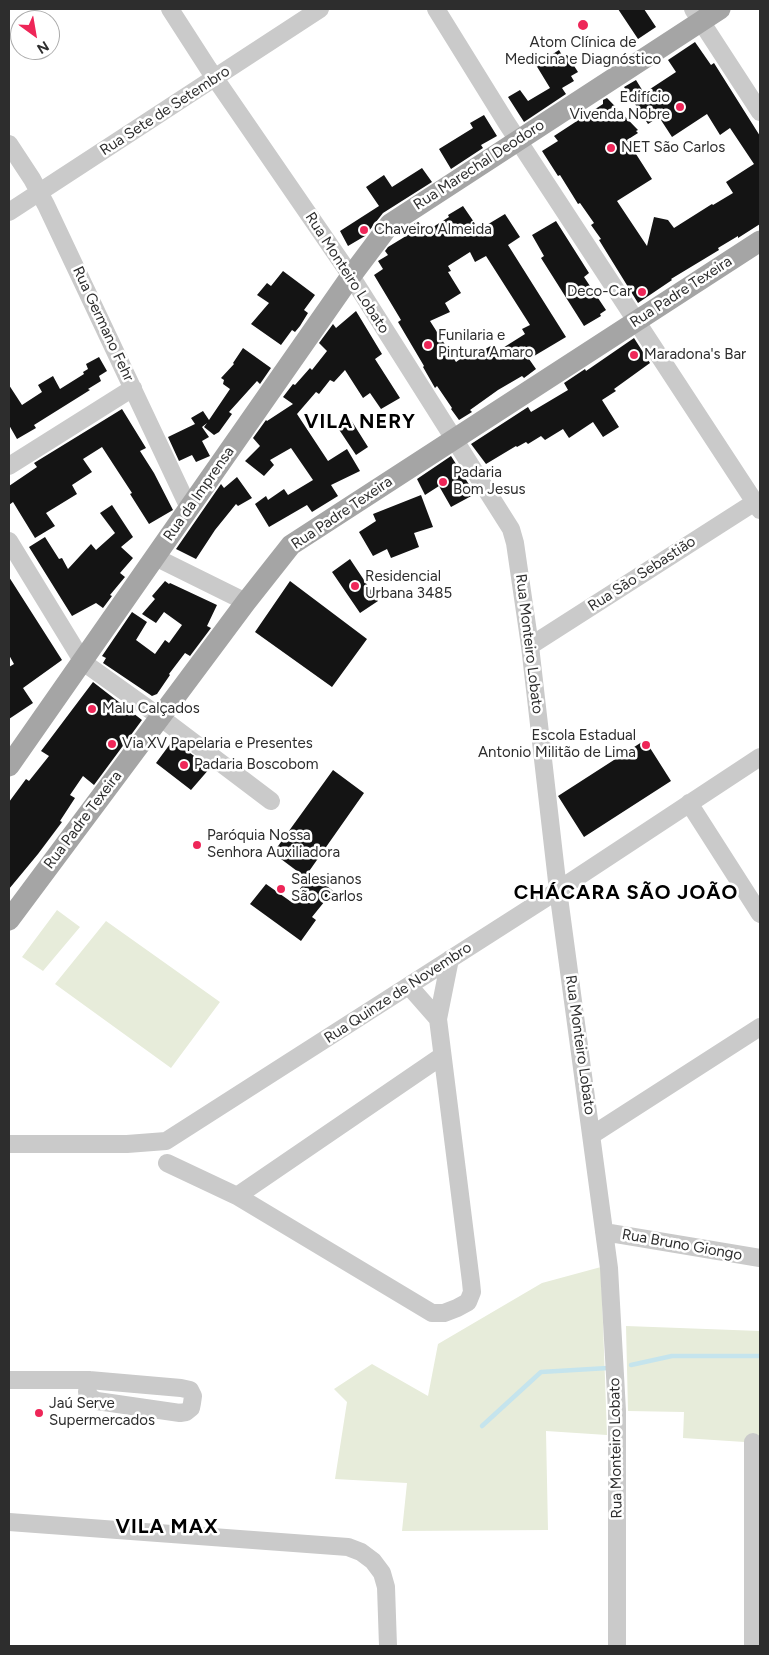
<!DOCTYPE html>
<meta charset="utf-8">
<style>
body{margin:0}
#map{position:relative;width:769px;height:1655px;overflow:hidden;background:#fff;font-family:Figtree,sans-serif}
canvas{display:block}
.frame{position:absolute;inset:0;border:10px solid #2d2d2d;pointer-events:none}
.north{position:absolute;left:10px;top:10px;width:50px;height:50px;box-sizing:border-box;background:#fff;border:1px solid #ababab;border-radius:50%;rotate:148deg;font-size:14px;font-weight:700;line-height:20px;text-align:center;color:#2d2d2d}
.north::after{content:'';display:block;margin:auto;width:18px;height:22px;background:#ee2658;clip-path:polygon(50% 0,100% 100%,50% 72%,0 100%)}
</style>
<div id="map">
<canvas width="769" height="1655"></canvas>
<div class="frame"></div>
<div class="north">N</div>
</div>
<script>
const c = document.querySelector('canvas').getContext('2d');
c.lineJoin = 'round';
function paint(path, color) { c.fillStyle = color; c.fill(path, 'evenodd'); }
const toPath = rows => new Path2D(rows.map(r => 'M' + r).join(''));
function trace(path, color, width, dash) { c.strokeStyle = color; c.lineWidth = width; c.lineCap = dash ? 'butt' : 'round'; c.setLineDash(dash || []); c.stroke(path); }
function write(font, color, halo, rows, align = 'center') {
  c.font = font + ' Figtree,sans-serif'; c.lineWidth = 5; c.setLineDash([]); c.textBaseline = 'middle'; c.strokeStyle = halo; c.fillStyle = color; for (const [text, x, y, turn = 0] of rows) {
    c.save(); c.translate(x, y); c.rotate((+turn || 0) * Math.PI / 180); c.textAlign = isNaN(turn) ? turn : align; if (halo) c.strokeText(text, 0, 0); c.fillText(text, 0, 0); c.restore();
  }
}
paint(toPath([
 [57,910,80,927,43,971,22,957],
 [106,921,220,1002,171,1068,55,984],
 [601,1267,607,1435,546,1431,548,1530,402,1531,407,1483,335,1479,347,1402,334,1389,372,1364,428,1396,438,1344,542,1283],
 [626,1326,760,1331,760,1443,683,1438,684,1412,628,1411]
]), '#e7ecda');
trace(toPath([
 [631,1365,672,1356,760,1356],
 [482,1426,541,1372,608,1368]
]), '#c5e4ed', 4.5);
paint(toPath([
 [618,9,644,9,656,27,638,39],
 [695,42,711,65,714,63,760,136,760,224,738,238,738,236,718,248,719,250,671,279,672,280,638,303,599,240,601,239,591,225,594,223,580,203,578,204,560,175,558,176,542,151,558,141,554,136,603,104,603,100,607,98,638,130,636,131,638,133,627,140,652,179,617,201,647,246,654,217,668,220,674,228,712,204,713,205,733,193,726,182,754,164,730,128,720,135,707,114,672,137,659,117,648,124,624,87,636,80,644,93,676,72,668,60],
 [559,50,563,57,567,55,578,72,571,76,574,81,562,88,566,94,524,122,508,97,520,90,528,101,550,88,536,65],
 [484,115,497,136,481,145,483,148,451,169,439,149,473,128,470,123],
 [422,168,432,182,383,213,365,236,348,246,340,231,379,206,366,187,384,175,392,187],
 [463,206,476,225,477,224,480,229,505,214,520,237,508,245,566,337,529,359,536,369,524,378,522,376,498,390,470,410,472,412,459,420,451,409,452,408,437,386,435,388,423,367,424,366,398,322,401,320,374,275,383,269,378,261,388,255,385,251,388,247,411,233,411,226,418,221,425,232,449,217,448,215],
 [470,252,475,262,486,256,530,325,522,329,525,334,498,351,494,344,472,357,469,353,456,362,430,321,450,312,445,303,461,293,448,272,451,271,448,266],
 [556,221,589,273,584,277,606,310,600,314,601,316,584,326,541,258,544,256,532,235],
 [283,271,315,295,304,310,308,313,300,326,295,332,292,330,281,345,251,324,269,303,257,295,267,283,271,286],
 [356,311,382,354,375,359,400,398,381,409,370,393,363,398,345,370,334,382,330,380,319,394,316,392,297,414,328,461,347,449,360,471,331,485,338,496,312,512,307,505,269,527,255,504,266,496,268,500,284,489,288,495,313,480,291,448,270,460,274,465,264,476,245,461,260,446,253,438,266,420,267,421,293,404,283,397,293,384,295,385,310,368,312,370,327,351,319,343,333,324,336,328],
 [634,338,650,363,614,389,616,391,602,400,619,427,603,437,593,422,569,438,563,429,545,440,541,436,528,444,526,442,517,447,516,446,486,464,471,444,528,407,531,412,568,390,564,383,585,369,586,371],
 [243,348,271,368,260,384,257,381,229,412,232,414,219,432,214,435,204,427,207,423,202,427,209,437,202,441,210,456,196,462,192,455,179,461,168,437,195,424,191,418,203,411,209,420,230,389,223,384,224,380,221,378,234,364,233,363],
 [99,357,107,371,99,376,101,381,88,389,90,390,34,425,36,428,17,439,9,425,9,385,22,405,42,392,38,385,53,376,60,389,84,374,83,372,88,369,86,364],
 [122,409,146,448,140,451,154,473,173,510,149,524,130,494,132,493,102,447,83,459,92,472,72,485,77,494,46,513,55,526,35,538,13,502,9,505,9,486,37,467,34,463],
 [351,420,368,447,356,455,338,428],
 [451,456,475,494,451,507,439,486,425,495,417,479],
 [237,477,252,498,238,506,236,504,215,530,196,559,176,549,221,484,224,488],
 [421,495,433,527,414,533,419,547,391,558,387,549,373,556,359,532,376,521,373,514],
 [112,505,133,537,121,547,133,558,120,573,125,577,110,595,112,596,103,608,96,603,72,616,29,547,45,537,59,559,62,558,68,569,91,544,96,550,115,533,100,513],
 [350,559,378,601,360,613,332,572],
 [9,577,62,660,23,688,33,703,9,719,9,667,14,664,9,655],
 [165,581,169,584,170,583,217,605,207,626,211,628,190,656,185,653,169,674,170,675,157,694,152,696,103,663,106,658,102,656,132,612,147,622,136,640,155,654,165,640,169,643,182,625,164,612,156,623,142,614,155,599,152,596],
 [290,581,367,639,332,687,255,632],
 [93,682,142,720,94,785,83,776,70,795,75,798,60,821,62,822,38,854,9,889,9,802,26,779,29,781,49,756,41,751],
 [173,740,210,768,191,790,156,763],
 [645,740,671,781,584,837,558,796],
 [333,770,364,793,305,877,273,853],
 [312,874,333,891,312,917,316,920,301,941,250,904,266,884,290,901]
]), '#141414');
trace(toPath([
 [170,9,208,68,351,276,511,529,515,543,530,646,558,890,609,1268,617,1411,617,1646],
 [436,9,506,122,760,510],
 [693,9,760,112],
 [9,144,32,179,46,205,189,508],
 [9,212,320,9],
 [9,466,133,388],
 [9,541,83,662,160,717,271,801],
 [155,557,246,602],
 [530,646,755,502],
 [689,803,760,914],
 [409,986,438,1019],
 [592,1135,760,1027],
 [9,1144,127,1144,166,1141,549,896,760,757],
 [167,1163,237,1196,432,1313,444,1313,457,1308,468,1302,472,1292,471,1282,438,1019,450,959],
 [237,1196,442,1056],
 [604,1232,760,1258],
 [9,1380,89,1380,181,1388,190,1390,193,1396,192,1403,191,1408,186,1412,180,1413,97,1401,91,1398,87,1392,89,1380],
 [753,1442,753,1646],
 [9,1522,348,1547,361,1552,373,1561,382,1573,386,1587,388,1646]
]), '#cacaca', 18);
trace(toPath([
 [9,766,351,276,390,224,720,9],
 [9,920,246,602,291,545,760,241]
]), '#a5a5a5', 21);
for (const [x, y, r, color] of [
 [583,25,6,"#ee2658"],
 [680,107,5,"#ee2658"],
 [611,148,5,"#ee2658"],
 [364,230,5,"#ee2658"],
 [642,292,5,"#ee2658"],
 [428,345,5,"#ee2658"],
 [634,355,5,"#ee2658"],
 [443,482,5,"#ee2658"],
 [355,586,5,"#ee2658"],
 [92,709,5,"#ee2658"],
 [112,744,5,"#ee2658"],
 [646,745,5,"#ee2658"],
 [184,765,5,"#ee2658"],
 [197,845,5,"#ee2658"],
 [281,889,5,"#ee2658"],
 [39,1413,5,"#ee2658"]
]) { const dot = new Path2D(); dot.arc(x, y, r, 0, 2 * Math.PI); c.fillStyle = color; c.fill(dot); trace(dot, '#fff', 2); }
write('15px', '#2d2d2d', '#fff', [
 ["Atom Clínica de",583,43,"center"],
 ["Medicina e Diagnóstico",583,60,"center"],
 ["Edifício",670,98,"right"],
 ["Vivenda Nobre",670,115,"right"],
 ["NET São Carlos",621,148],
 ["Chaveiro Almeida",374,230],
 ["Deco-Car",632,292,"right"],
 ["Funilaria e",438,336],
 ["Pintura Amaro",438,353],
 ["Maradona's Bar",644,355],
 ["Padaria",453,473],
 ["Bom Jesus",453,490],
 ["Residencial",365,577],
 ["Urbana 3485",365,594],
 ["Malu Calçados",102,709],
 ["Escola Estadual",636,736,"right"],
 ["Antonio Militão de Lima",636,753,"right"],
 ["Via XV Papelaria e Presentes",122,744],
 ["Padaria Boscobom",194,765],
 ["Paróquia Nossa",207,836],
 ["Senhora Auxiliadora",207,853],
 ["Salesianos",291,880],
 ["São Carlos",291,897],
 ["Jaú Serve",49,1404],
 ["Supermercados",49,1421]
], 'left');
write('15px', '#2d2d2d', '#fff', [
 ["Rua Sete de Setembro",165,111,-33],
 ["Rua Marechal Deodoro",479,165,-33],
 ["Rua Monteiro Lobato",347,273,57],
 ["Rua Padre Texeira",681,292,-33],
 ["Rua Germano Fehr",103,324,65],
 ["Rua da Imprensa",199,494,-55],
 ["Rua Padre Texeira",342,513,-34],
 ["Rua São Sebastião",642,574,-33],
 ["Rua Monteiro Lobato",529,644,83],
 ["Rua Padre Texeira",83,820,-53],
 ["Rua Quinze de Novembro",398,993,-33],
 ["Rua Monteiro Lobato",580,1045,82],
 ["Rua Bruno Giongo",682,1245,10],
 ["Rua Monteiro Lobato",616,1448,-91]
]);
c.letterSpacing = '1px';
write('bold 20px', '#000', '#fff', [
 ["VILA NERY",360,422],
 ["CHÁCARA SÃO JOÃO",626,893],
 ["VILA MAX",167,1527]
]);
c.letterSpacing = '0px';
</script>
